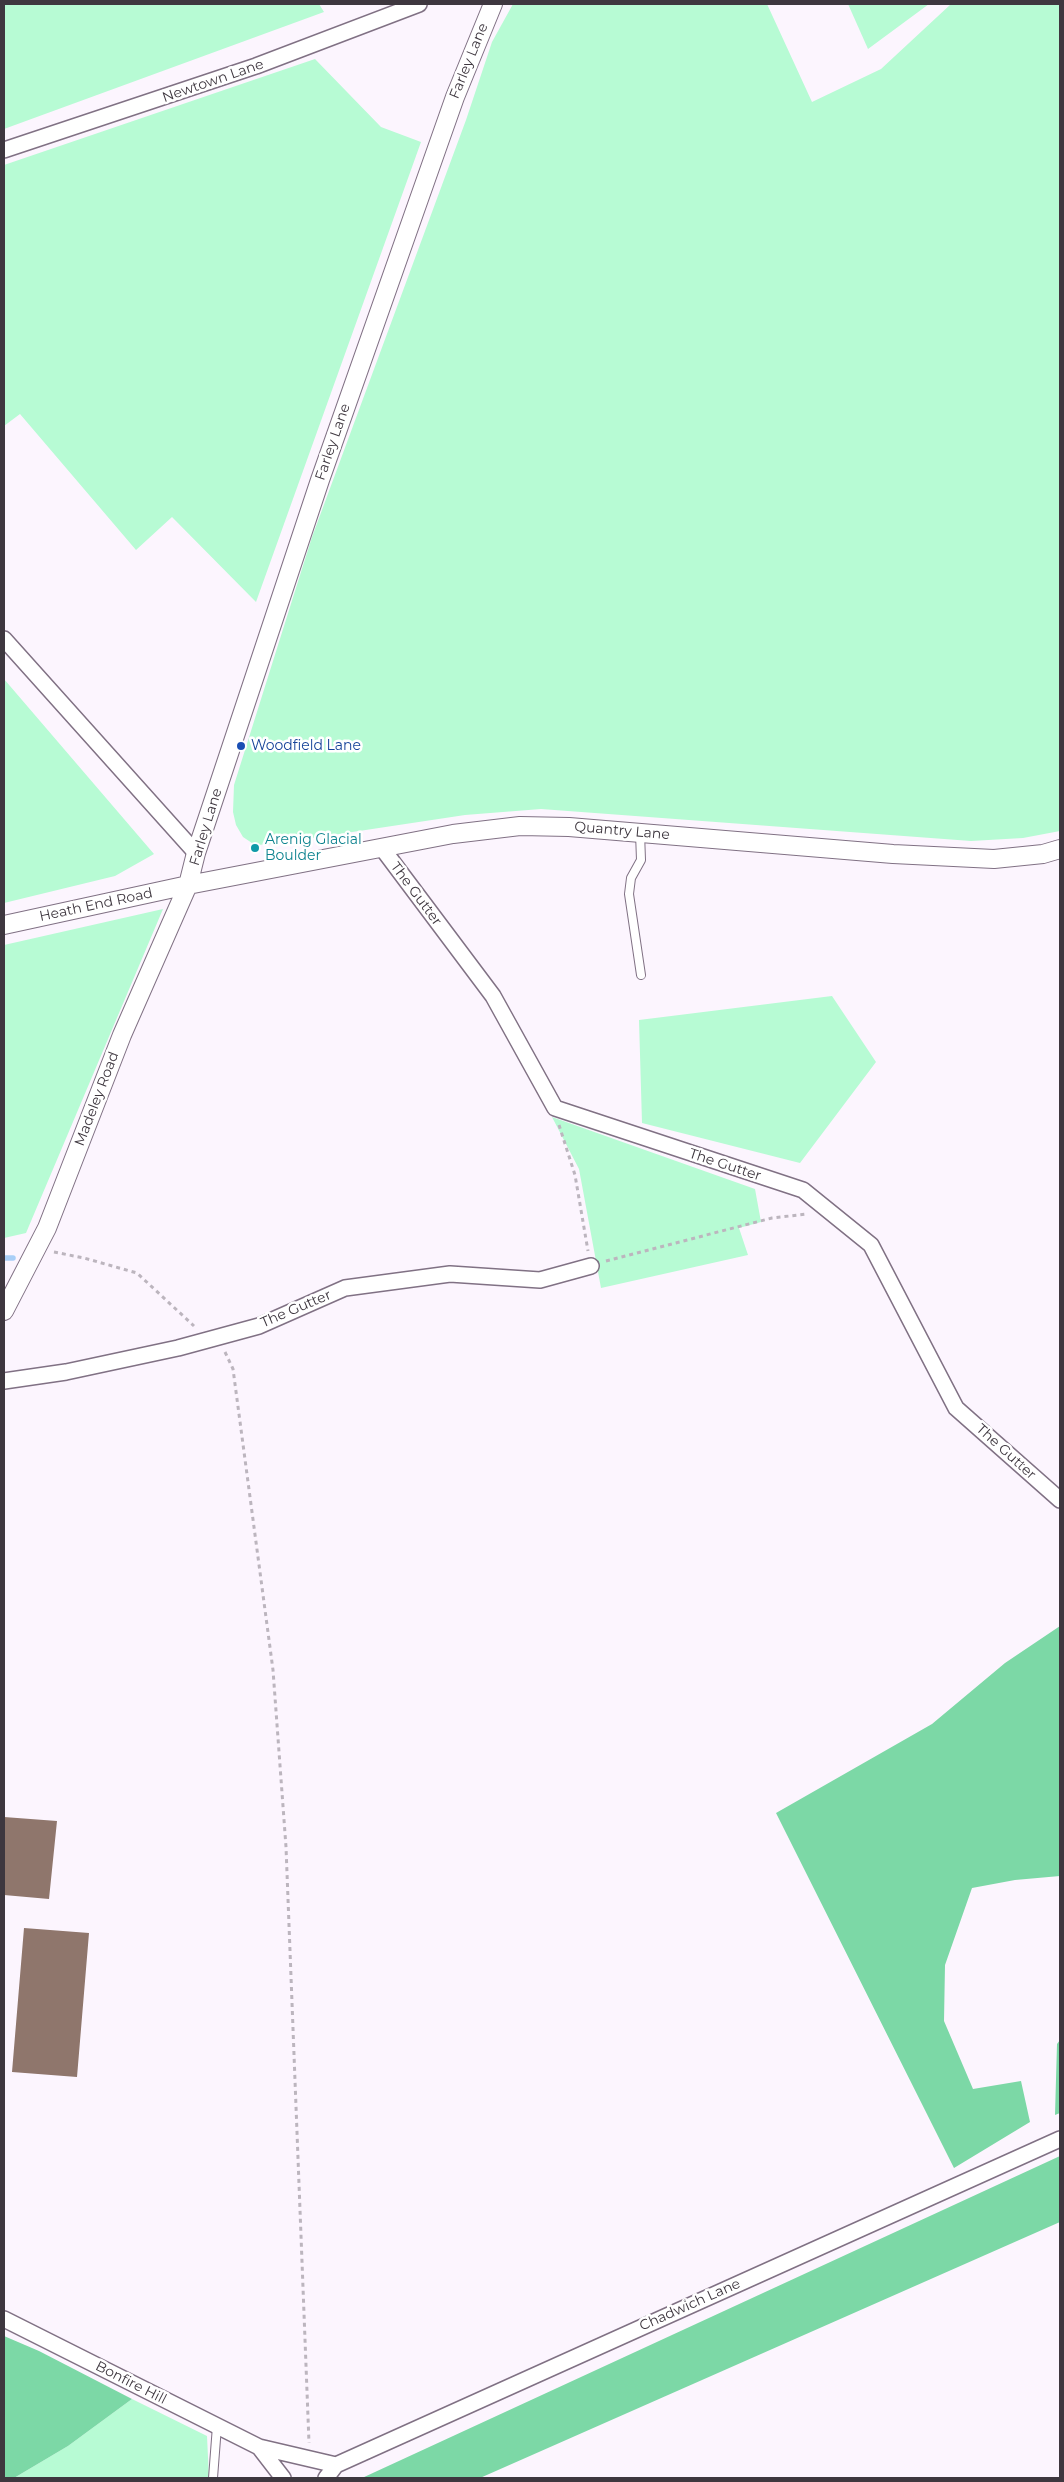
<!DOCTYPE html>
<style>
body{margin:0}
#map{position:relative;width:1064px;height:2482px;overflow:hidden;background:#fcf5fe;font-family:Montserrat,sans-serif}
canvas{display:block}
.frame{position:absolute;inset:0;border:5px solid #3e373f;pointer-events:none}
</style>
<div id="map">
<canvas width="1064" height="2482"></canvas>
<div class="frame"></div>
</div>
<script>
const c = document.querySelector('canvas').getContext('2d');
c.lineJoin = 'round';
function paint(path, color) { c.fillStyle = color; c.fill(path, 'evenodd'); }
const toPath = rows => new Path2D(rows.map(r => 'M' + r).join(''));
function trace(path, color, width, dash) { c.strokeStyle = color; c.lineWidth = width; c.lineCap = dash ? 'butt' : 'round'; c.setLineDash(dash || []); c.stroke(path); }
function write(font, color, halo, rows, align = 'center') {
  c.font = font + ' Montserrat,sans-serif'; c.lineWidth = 5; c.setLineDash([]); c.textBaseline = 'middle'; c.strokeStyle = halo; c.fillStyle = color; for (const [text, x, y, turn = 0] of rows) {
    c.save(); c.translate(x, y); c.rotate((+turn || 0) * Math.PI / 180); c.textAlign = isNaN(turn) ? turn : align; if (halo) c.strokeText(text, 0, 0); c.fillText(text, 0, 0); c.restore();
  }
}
paint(toPath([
 [4,4,319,4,324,12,4,129],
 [513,4,767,4,812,102,881,69,951,4,1060,4,1060,831,1023,838,971,841,541,809,465,815,273,844,255,845,243,837,236,825,233,812,234,785,312,537,466,120,492,42],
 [848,4,929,4,868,49],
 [315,59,381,127,421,142,256,602,172,517,136,550,20,414,4,426,4,165],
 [4,679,154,854,115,876,4,903],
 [163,909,26,1233,4,1238,4,945],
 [832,996,876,1062,800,1163,642,1123,639,1020],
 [552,1117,755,1189,761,1222,739,1228,748,1255,601,1288,579,1169],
 [132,2399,207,2436,209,2478,14,2478,68,2446]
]), '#b7fbd4');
paint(toPath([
 [1060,1626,1060,1876,1015,1880,972,1888,945,1965,944,2021,973,2089,1021,2081,1030,2122,954,2168,776,1813,932,1724,1005,1663],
 [1060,2040,1060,2113,1055,2115,1057,2044],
 [1060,2156,1060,2222,480,2478,362,2478],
 [4,2336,39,2351,132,2399,68,2446,14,2478,4,2478]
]), '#7cd8a6');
trace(toPath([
 [4,1258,13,1258]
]), '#a9cff7', 5.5);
paint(toPath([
 [4,1817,57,1821,49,1899,4,1895],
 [24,1928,89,1933,77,2077,12,2072]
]), '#8f766c');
const service = toPath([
 [640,833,641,860,631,878,629,894,641,975],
 [213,2478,217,2426]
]);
const minor = toPath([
 [4,150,256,66,419,4],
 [4,639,196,853],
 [382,848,493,996,555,1108,803,1190,871,1245,956,1408,1060,1500],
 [4,1381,66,1372,178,1348,259,1326,345,1288,450,1274,540,1280,591,1266],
 [4,2319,259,2447,283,2478],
 [259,2447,336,2465],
 [326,2478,336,2465,1060,2139]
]);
const tertiary = toPath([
 [4,925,188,885,453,834,520,826,569,827,893,854,994,859,1043,854,1060,849],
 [4,1311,47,1228,122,1035,188,885,196,853,320,480,455,97,493,4]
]);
trace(service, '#807184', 10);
trace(minor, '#807184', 18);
trace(tertiary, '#807184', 20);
trace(toPath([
 [559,1125,575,1175,588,1251],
 [54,1252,84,1258,137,1273,194,1326],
 [606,1261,772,1218,807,1214],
 [225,1352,233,1369,273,1670,286,1847,309,2443]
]), '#bcb5be', 3, [4, 4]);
trace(service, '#fff', 8);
trace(minor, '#fff', 15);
trace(tertiary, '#fff', 18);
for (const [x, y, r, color] of [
 [241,746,5,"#1a4fb4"],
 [255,848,5,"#0f9aa8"]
]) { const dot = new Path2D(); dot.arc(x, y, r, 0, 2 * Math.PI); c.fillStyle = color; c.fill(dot); trace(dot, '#fff', 2); }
write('14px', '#3e373f', '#fff', [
 ["Farley Lane",469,61,-68],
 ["Newtown Lane",213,81,-19],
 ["Farley Lane",333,442,-71],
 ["Farley Lane",206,827,-73],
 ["Quantry Lane",622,831,5],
 ["The Gutter",416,894,53],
 ["Heath End Road",96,905,-12],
 ["Madeley Road",97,1099,-69],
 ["The Gutter",725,1165,18],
 ["The Gutter",296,1309,-23],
 ["The Gutter",1006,1452,42],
 ["Chadwich Lane",690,2305,-24],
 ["Bonfire Hill",131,2383,27]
]);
write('14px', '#164399', '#fff', [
 ["Woodfield Lane",251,746]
], 'left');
write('14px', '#0d838f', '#fff', [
 ["Arenig Glacial",265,840],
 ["Boulder",265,856]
], 'left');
</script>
